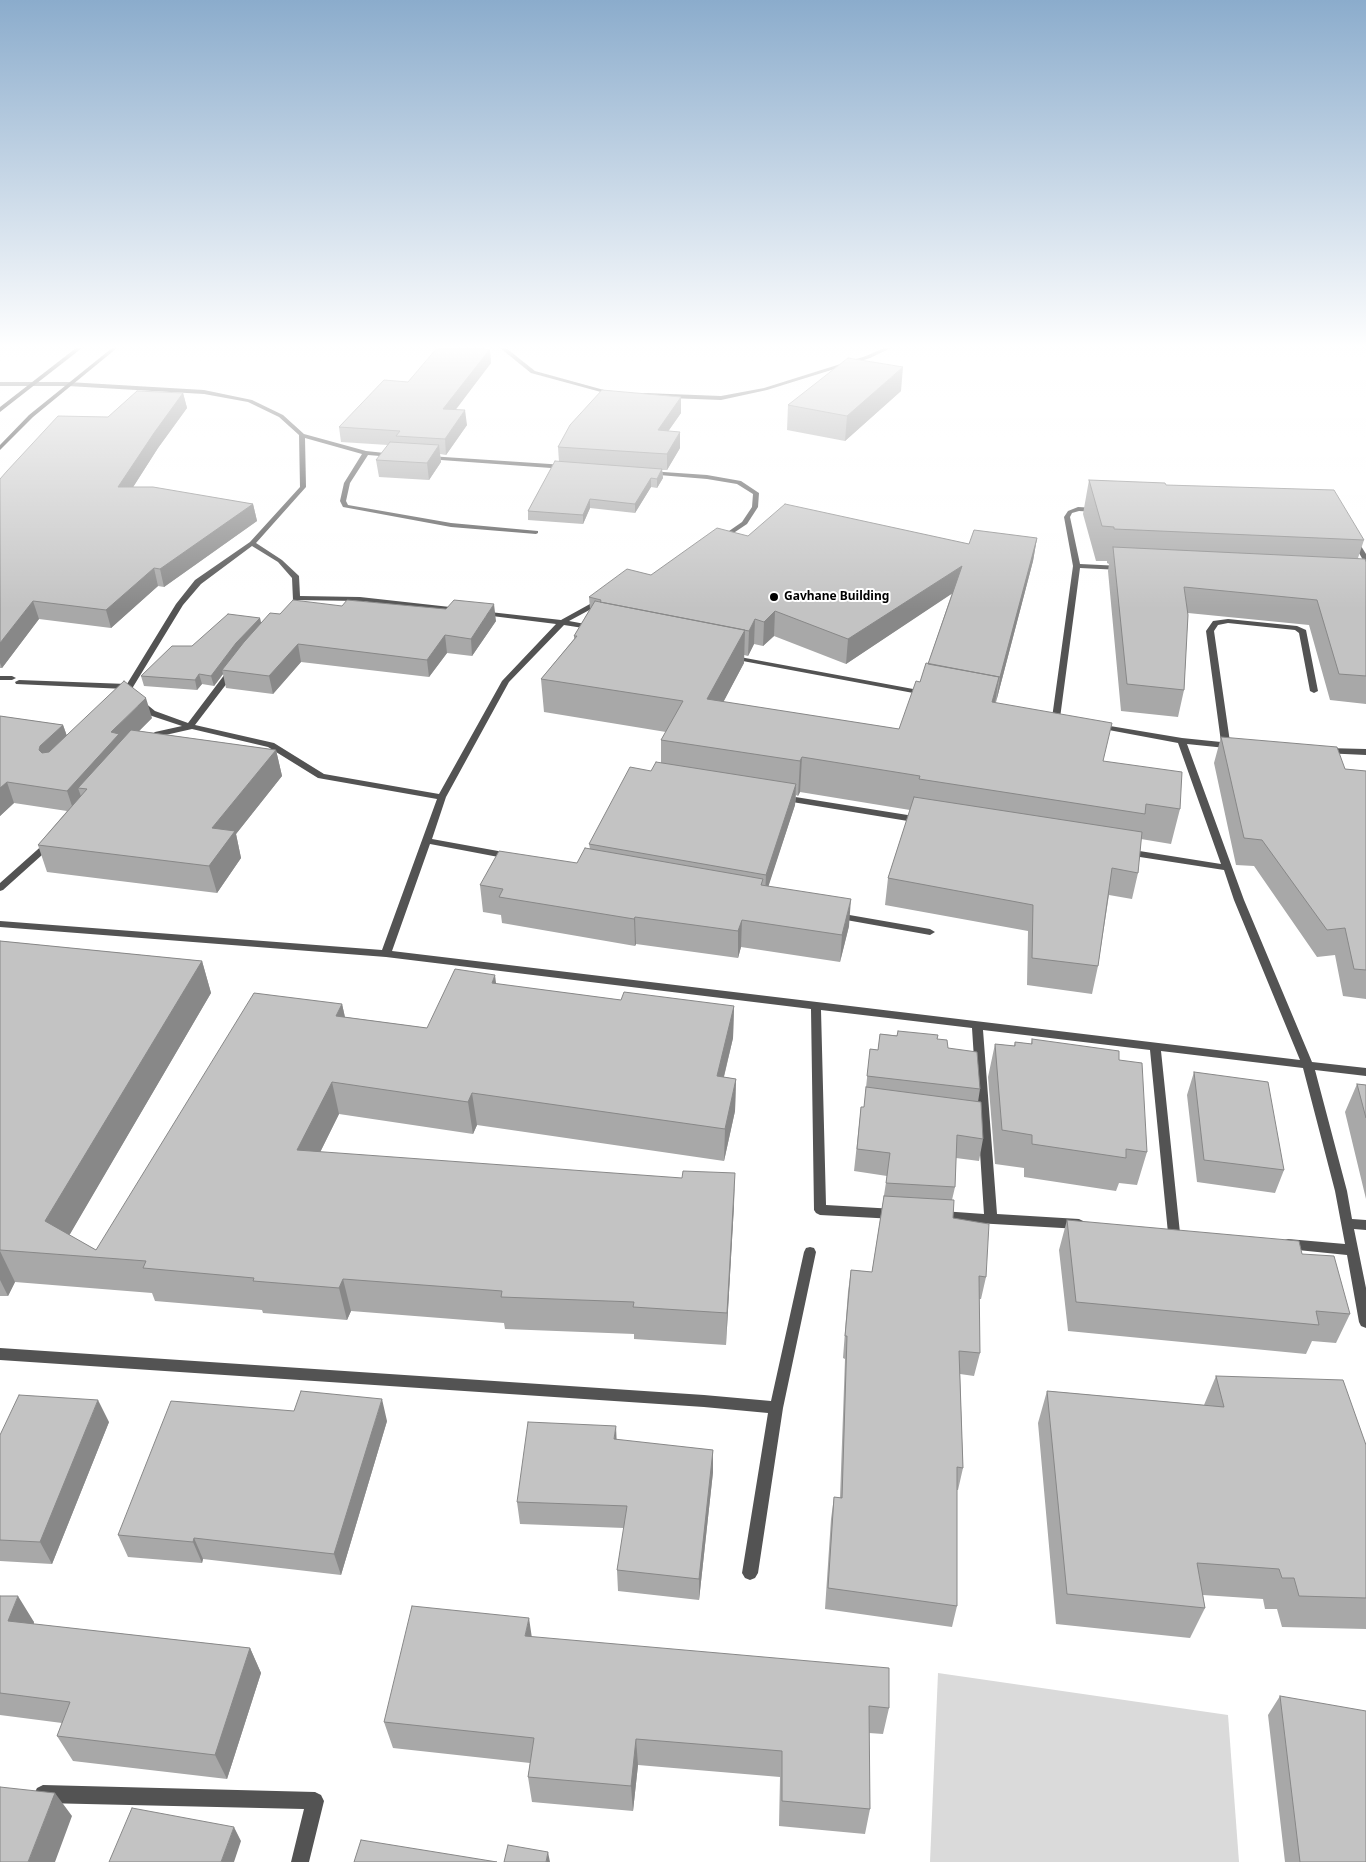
<!DOCTYPE html>
<style>
body{margin:0}
canvas{display:block;background:#fff}
</style>
<canvas width="1366" height="1862"></canvas>
<script>
const c = document.querySelector('canvas').getContext('2d');
c.lineJoin = 'round';
function paint(path, color) { c.fillStyle = color; c.fill(path, 'evenodd'); }
const toPath = rows => new Path2D(rows.map(r => 'M' + r).join(''));
function trace(path, color, width, dash) { c.strokeStyle = color; c.lineWidth = width; c.lineCap = dash ? 'butt' : 'round'; c.setLineDash(dash || []); c.stroke(path); }
function write(font, color, halo, rows, align = 'center') {
  c.font = font + ' "Noto Sans",sans-serif'; c.lineWidth = 4; c.setLineDash([]); c.textBaseline = 'middle'; c.strokeStyle = halo; c.fillStyle = color; for (const [text, x, y, turn = 0] of rows) {
    c.save(); c.translate(x, y); c.rotate((+turn || 0) * Math.PI / 180); c.textAlign = isNaN(turn) ? turn : align; if (halo) c.strokeText(text, 0, 0); c.fillText(text, 0, 0); c.restore();
  }
}
paint(toPath([
 [938,1673,1228,1715,1239,1862,930,1862]
]), '#dadada');
paint(toPath([
 [500,348,506,348,535,371,615,393,612,395,531,373,500,348],
 [884,348,891,348,870,358,767,390,721,400,644,397,641,395,644,393,721,396,764,388,866,356,884,348],
 [0,382,68,382,204,390,252,400,283,415,304,434,366,451,394,454,395,455,392,457,368,455,350,483,346,501,348,505,451,523,538,531,538,533,536,534,451,527,343,507,340,501,344,483,362,454,305,438,306,487,256,543,282,560,299,576,300,596,360,597,459,608,463,610,459,612,360,601,293,600,292,578,278,562,252,546,201,584,183,605,133,687,134,694,155,711,188,723,228,670,234,670,234,674,195,725,274,743,324,774,439,794,502,681,556,624,484,615,481,615,481,611,561,620,599,599,606,601,569,621,596,626,596,630,564,625,509,682,446,797,432,839,509,853,514,856,509,859,430,844,392,951,1300,1060,1234,900,1224,870,1127,855,1122,852,1127,849,1221,864,1178,743,1098,728,1094,726,1098,724,1182,738,1221,742,1206,631,1213,621,1228,619,1297,626,1306,630,1318,691,1314,693,1310,691,1299,633,1295,630,1228,623,1218,625,1214,631,1230,742,1236,745,1232,748,1226,748,1187,744,1244,900,1312,1062,1366,1068,1366,1076,1315,1070,1347,1191,1352,1219,1366,1220,1366,1230,1354,1229,1366,1288,1366,1328,1361,1326,1359,1322,1347,1255,1288,1249,1284,1248,1282,1244,1284,1240,1288,1239,1345,1244,1335,1191,1303,1068,1161,1051,1180,1233,1178,1237,1174,1238,1170,1237,1168,1233,1150,1050,983,1030,997,1214,1079,1219,1083,1221,1085,1224,1083,1227,1079,1229,942,1221,938,1219,936,1216,938,1213,942,1211,984,1214,972,1028,821,1010,826,1205,895,1209,899,1211,901,1214,899,1217,895,1219,820,1215,816,1213,814,1210,811,1009,386,957,0,927,0,921,382,950,437,799,318,778,268,747,192,729,161,736,150,744,144,744,144,740,155,732,182,726,149,715,127,697,125,689,16,684,15,682,19,680,127,684,176,604,195,580,250,542,300,487,299,435,279,417,248,402,204,394,68,386,0,386,0,382],
 [429,456,565,465,568,467,565,469,427,459,427,457,429,456],
 [649,471,707,475,741,481,759,493,758,507,747,524,723,540,719,540,719,538,742,522,752,507,753,494,737,484,707,479,647,474,646,473,649,471],
 [1078,507,1096,508,1099,510,1096,512,1079,511,1072,513,1070,517,1080,564,1121,566,1125,568,1121,570,1080,568,1060,718,1056,720,1052,718,1073,566,1064,517,1068,511,1078,507],
 [1354,537,1356,538,1366,554,1366,562,1363,560,1351,539,1354,537],
 [729,655,924,691,928,693,924,695,732,659,728,657,729,655],
 [0,676,12,676,16,678,12,680,0,680,0,676],
 [1326,748,1366,749,1366,755,1323,753,1323,749,1326,748],
 [783,795,920,817,925,820,920,823,780,800,779,798,783,795],
 [49,841,52,842,54,844,52,846,3,890,0,891,0,883,46,842,49,841],
 [838,913,930,929,935,932,930,935,835,918,833,916,835,914,838,913],
 [810,1247,814,1248,816,1252,783,1408,758,1573,755,1578,750,1580,745,1578,742,1573,768,1413,704,1407,0,1360,0,1348,704,1395,771,1401,804,1252,806,1248,810,1247],
 [43,1785,315,1792,321,1795,324,1801,309,1862,291,1862,304,1809,43,1803,37,1800,34,1794,37,1788,43,1785]
]), '#535353');
paint(toPath([
 [76,348,82,348,0,412,0,407,76,348],
 [112,348,117,348,33,417,0,450,0,445,29,415,112,348]
]), '#202020');
paint(toPath([
 [490,349,491,363,455,409,467,425,446,455,440,454,441,462,429,480,379,477,376,460,388,445,341,442,339,427,408,382],
 [901,391,845,441,787,430,788,405],
 [183,393,187,408,158,448,133,487,253,504,257,521,164,587,158,586,111,628,39,619,2,668,0,668,0,479,108,417],
 [681,397,681,413,668,431,680,448,667,470,662,470,663,478,657,488,651,487,635,513,590,508,583,524,528,520,528,511,559,462,558,447],
 [1089,480,1166,485,1364,540,1358,558,1366,562,1366,704,1330,700,1309,625,1188,613,1184,690,1178,717,1121,711,1108,571,1109,564,1107,563,1107,561,1096,561,1083,514],
 [748,536,969,544,1037,538,1033,561,996,702,995,702,995,703,1103,761,1180,809,1171,844,1141,839,1138,873,1132,899,1109,895,1098,966,1092,994,1027,985,1028,931,885,905,888,878,910,810,800,792,798,796,796,795,795,805,768,886,849,926,840,962,741,947,738,958,636,944,635,946,502,923,501,915,483,912,480,885,577,863,590,849,589,844,651,771,661,763,661,740,666,732,544,712,541,679,574,639,574,636,590,609,589,597,651,575],
 [952,593,928,664,899,729,723,702,744,663,744,655,748,656,754,644,763,646,774,636,846,664],
 [342,606,496,621,472,656,447,653,429,677,301,662,273,694,226,688,223,674,214,686,202,684,197,690,144,686,141,676,192,646,260,618,261,623,280,614],
 [0,716,63,725,67,736,152,718,139,731,276,750,282,776,236,834,241,858,217,893,47,872,38,845,67,811,14,803,0,816],
 [1221,737,1345,769,1366,771,1366,999,1343,996,1335,955,1317,957,1254,866,1236,865,1214,763],
 [0,941,202,961,211,993,69,1235,96,1250,342,1004,345,1017,427,1028,496,984,621,1000,734,1006,733,1038,724,1077,736,1079,735,1111,724,1161,477,1125,473,1134,339,1114,320,1152,734,1205,726,1345,634,1339,634,1334,505,1329,504,1323,351,1311,347,1320,263,1313,262,1310,155,1301,152,1293,15,1282,8,1296,0,1296],
 [880,1034,937,1039,948,1048,980,1089,978,1102,983,1139,979,1161,956,1158,955,1187,952,1200,953,1218,986,1277,981,1299,979,1299,980,1353,974,1376,960,1374,963,1468,958,1490,957,1490,957,1606,952,1627,825,1609,831,1519,834,1497,840,1498,845,1359,843,1358,848,1292,851,1270,872,1272,887,1176,854,1171,861,1107,864,1107,870,1049,878,1050],
 [1032,1039,1119,1060,1147,1152,1137,1185,1119,1183,1116,1191,1024,1177,1024,1168,995,1164,988,1077,995,1044,1014,1046,1015,1042,1031,1044],
 [1194,1072,1284,1170,1275,1193,1197,1182,1187,1095],
 [1357,1084,1366,1085,1366,1199,1345,1112],
 [1067,1220,1302,1254,1350,1314,1336,1343,1312,1341,1306,1354,1068,1331,1059,1250],
 [1216,1376,1366,1445,1366,1629,1282,1627,1277,1609,1265,1609,1263,1599,1203,1595,1205,1608,1190,1638,1056,1624,1038,1423,1047,1391,1204,1405],
 [387,1421,341,1575,203,1559,202,1563,128,1557,118,1535],
 [109,1422,52,1564,0,1561,0,1435],
 [616,1440,713,1450,713,1472,699,1600,618,1591,617,1570,624,1528,520,1524,517,1502],
 [0,1596,34,1622,34,1624,250,1648,261,1673,227,1779,73,1761,57,1736,62,1723,0,1715],
 [531,1637,889,1708,883,1734,869,1733,870,1809,865,1834,779,1826,780,1777,638,1765,633,1811,532,1802,528,1777,530,1763,393,1748,384,1722],
 [1280,1696,1366,1862,1285,1862,1268,1715]
]), '#a8a8a8');
paint(toPath([
 [490,349,491,363,445,424,443,409],
 [903,367,901,391,845,441,847,416],
 [183,393,187,408,158,448,123,503,118,487,154,433],
 [681,397,681,413,658,446,658,430],
 [465,410,467,425,446,455,445,439],
 [680,432,680,448,667,470,667,454],
 [439,445,441,462,429,480,427,463],
 [662,469,663,478,657,488,657,479],
 [651,478,651,487,635,513,635,504],
 [590,499,590,508,583,524,583,515],
 [253,504,257,521,164,587,160,569],
 [1037,538,1033,561,996,702,1000,677],
 [962,566,959,589,846,664,848,639],
 [154,568,158,586,111,628,106,610],
 [33,601,39,619,2,668,0,663,0,643],
 [494,604,496,621,472,656,471,639],
 [775,611,774,636,763,646,764,622],
 [260,618,262,628,222,670,223,674,214,686,211,676,236,643],
 [755,619,754,644,748,656,749,631],
 [745,630,744,663,707,733,707,699],
 [445,635,447,653,429,677,427,660],
 [298,644,301,662,273,694,269,676],
 [199,674,202,684,197,690,195,680],
 [999,677,994,710,992,702],
 [146,698,152,718,123,747,87,789,78,788,83,802,74,812,67,791,111,732],
 [63,725,70,745,46,771,39,750,40,746],
 [276,750,282,776,236,834,241,858,217,893,209,866,212,828],
 [802,757,800,792,798,796,800,761],
 [7,782,14,803,0,816,0,788],
 [796,784,795,805,765,897,766,875],
 [851,899,849,926,840,962,842,935],
 [635,917,636,944,635,946,634,919],
 [742,920,741,947,738,958,738,931],
 [202,961,211,993,59,1253,45,1221],
 [495,975,499,1006,492,983],
 [342,1004,349,1036,336,1016],
 [734,1006,733,1038,716,1109,717,1076],
 [736,1079,735,1111,724,1161,725,1129],
 [332,1082,339,1114,305,1183,297,1150],
 [472,1093,477,1125,473,1134,468,1102],
 [735,1173,734,1205,726,1345,727,1313],
 [0,1251,15,1282,8,1296,0,1280],
 [343,1279,351,1311,347,1320,339,1288],
 [382,1399,387,1421,341,1575,334,1554],
 [98,1400,109,1422,52,1564,40,1542],
 [616,1426,617,1448,614,1439],
 [713,1450,713,1472,699,1600,699,1579],
 [194,1538,203,1559,202,1563,193,1542],
 [18,1596,34,1622,25,1647,8,1621],
 [529,1618,533,1645,525,1636],
 [250,1648,261,1673,227,1779,215,1755],
 [636,1739,638,1765,633,1811,631,1786],
 [55,1793,72,1816,55,1862,28,1862],
 [234,1827,241,1841,234,1862,221,1862],
 [548,1852,550,1862,546,1862]
]), '#888');
const building = toPath([
 [437,348,490,349,443,409,465,410,445,439,396,436,400,431,339,427,384,380,408,382,437,348],
 [848,358,903,367,847,416,788,405,848,358],
 [602,390,681,397,658,430,680,432,667,454,558,447,570,425,602,390],
 [137,391,183,393,154,433,118,487,153,487,253,504,160,569,154,568,106,610,33,601,0,643,0,479,7,471,58,416,108,417,137,391],
 [390,442,439,445,427,463,376,460,390,442],
 [555,461,662,469,657,479,651,478,635,504,590,499,583,515,528,511,555,461],
 [1089,480,1165,483,1166,485,1334,490,1364,540,1114,529,1114,527,1102,526,1089,480],
 [785,504,969,544,974,530,1037,538,1000,677,928,664,962,566,848,639,775,611,764,622,755,619,749,631,600,602,601,600,589,597,627,569,651,575,717,528,748,536,785,504],
 [1113,547,1365,559,1366,562,1366,676,1339,674,1317,600,1184,587,1188,615,1184,690,1127,684,1113,547],
 [293,600,342,606,347,600,446,609,454,600,494,604,471,639,445,635,427,660,298,644,269,676,222,670,244,642,270,613,280,614,293,600],
 [595,601,745,630,707,699,899,729,916,681,920,682,926,663,999,677,992,702,1112,723,1103,761,1182,772,1180,809,1146,804,1145,814,919,779,920,776,802,757,800,761,661,740,683,701,541,679,577,636,574,636,595,601],
 [228,614,260,618,236,643,211,676,199,674,195,680,141,676,172,646,192,646,228,614],
 [124,681,146,698,111,732,119,734,67,791,7,782,0,788,0,716,63,725,40,746,39,750,42,753,49,752,124,681],
 [131,730,276,750,212,828,235,831,209,866,38,845,87,789,78,788,131,730],
 [1221,737,1337,747,1345,769,1366,771,1366,970,1354,969,1345,928,1327,930,1262,840,1244,838,1221,737],
 [656,762,796,784,766,875,589,844,630,767,651,771,656,762],
 [914,797,1142,832,1138,873,1112,868,1098,966,1032,958,1033,905,888,878,914,797],
 [585,848,763,879,761,885,851,899,842,935,742,920,738,931,635,917,634,919,499,897,503,889,480,885,499,851,577,863,585,848],
 [0,941,202,961,45,1221,96,1250,254,993,342,1004,336,1016,427,1028,455,969,495,975,492,983,621,1000,624,992,734,1006,717,1076,736,1079,725,1129,472,1093,468,1102,332,1082,297,1150,682,1178,683,1171,735,1173,727,1313,633,1307,634,1302,501,1297,502,1291,343,1279,339,1288,253,1281,254,1278,143,1268,146,1261,0,1250,0,941],
 [898,1031,938,1035,937,1039,947,1040,948,1048,977,1052,980,1089,867,1076,870,1049,878,1050,880,1034,897,1036,898,1031],
 [1032,1039,1119,1051,1119,1060,1142,1063,1147,1152,1126,1149,1126,1158,1032,1144,1032,1135,1002,1130,995,1044,1015,1046,1015,1042,1032,1044,1032,1039],
 [1194,1072,1268,1082,1284,1170,1204,1160,1194,1072],
 [1357,1084,1366,1085,1366,1118,1357,1084],
 [866,1087,981,1102,983,1139,957,1135,955,1187,886,1183,890,1153,857,1149,861,1107,864,1107,866,1087],
 [884,1196,954,1200,953,1218,989,1224,986,1277,979,1276,980,1353,959,1351,963,1468,957,1467,957,1606,828,1588,834,1497,842,1498,847,1336,845,1336,851,1270,872,1272,884,1196],
 [1067,1220,1299,1241,1302,1254,1334,1256,1350,1314,1316,1311,1319,1325,1076,1302,1067,1220],
 [1216,1376,1343,1380,1366,1445,1366,1598,1299,1596,1294,1578,1282,1578,1279,1569,1197,1563,1205,1608,1067,1594,1047,1391,1224,1407,1216,1376],
 [301,1391,382,1399,334,1554,194,1538,193,1542,118,1535,171,1401,294,1411,301,1391],
 [19,1395,98,1400,40,1542,0,1540,0,1435,19,1395],
 [528,1422,616,1426,614,1439,713,1450,699,1579,617,1570,627,1506,517,1502,528,1422],
 [0,1596,18,1596,8,1621,250,1648,215,1755,57,1736,70,1702,0,1693,0,1596],
 [412,1606,529,1618,525,1636,889,1668,889,1708,869,1706,870,1809,782,1801,782,1751,636,1739,631,1786,528,1777,534,1738,384,1722,412,1606],
 [1280,1696,1366,1711,1366,1862,1300,1862,1280,1696],
 [0,1787,55,1793,28,1862,0,1862,0,1787],
 [132,1808,234,1827,221,1862,109,1862,132,1808],
 [361,1840,497,1862,354,1862,361,1840],
 [508,1845,548,1852,546,1862,504,1862,508,1845]
]);
paint(building, '#c3c3c3');
trace(building, '#888', 1);
const sky = c.createLinearGradient(0, 0, 0, 609);
sky.addColorStop(0, '#8baccc');
sky.addColorStop(0.57, '#fff');
sky.addColorStop(1, '#ffffff00');
c.fillStyle = sky;
c.fillRect(0, 0, 1366, 609);
for (const [x, y, r, color] of [
 [774,597,5,"#000"]
]) { const dot = new Path2D(); dot.arc(x, y, r, 0, 2 * Math.PI); c.fillStyle = color; c.fill(dot); trace(dot, '#fff', 2); }
write('bold 12px', '#000', '#fff', [
 ["Gavhane Building",784,597]
], 'left');
</script>
